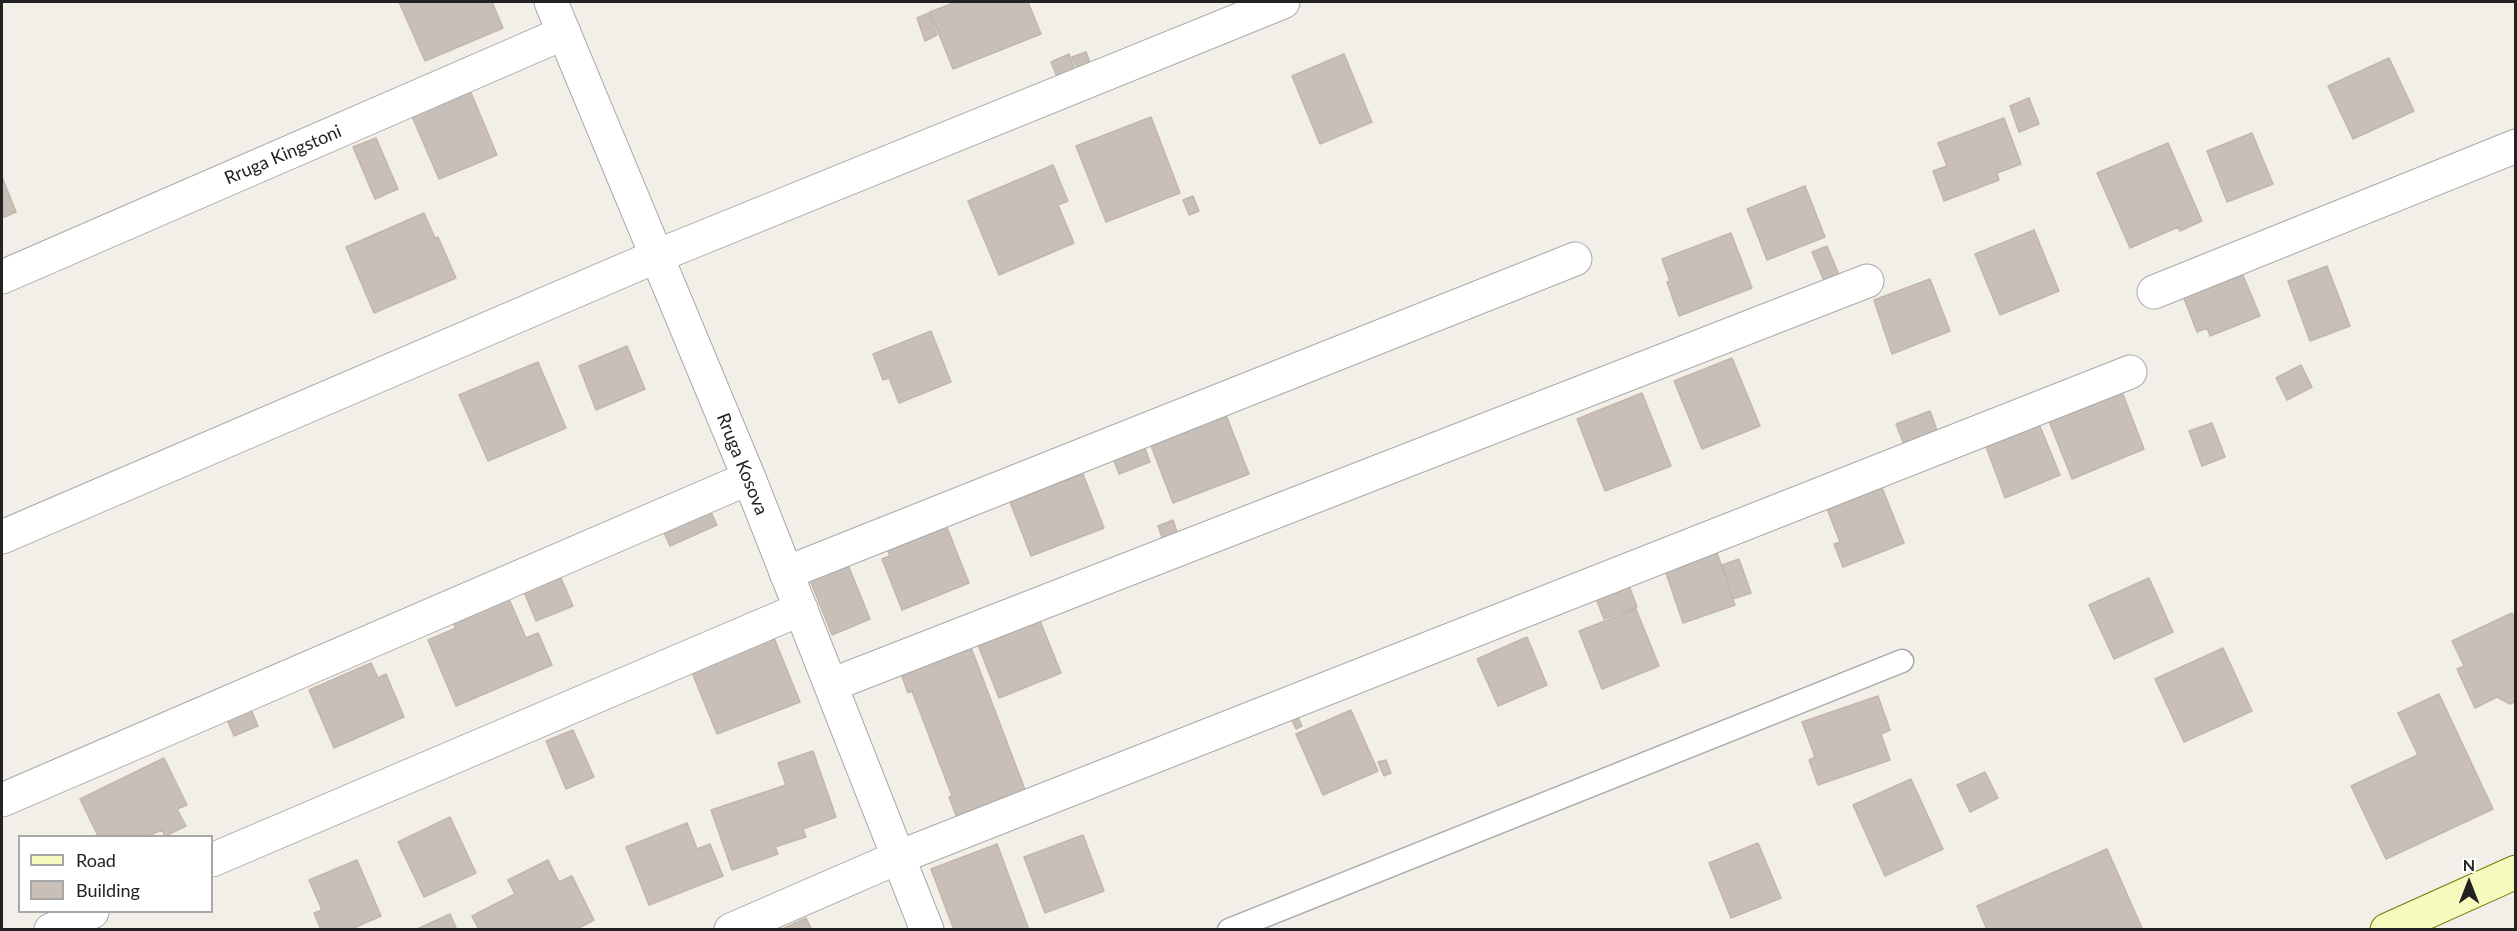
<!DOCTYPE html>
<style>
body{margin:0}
#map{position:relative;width:2517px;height:931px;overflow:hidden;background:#f2efe9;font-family:Lato,sans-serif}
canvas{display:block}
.frame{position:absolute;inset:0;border:3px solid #222;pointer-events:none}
.legend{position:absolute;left:18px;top:835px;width:195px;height:78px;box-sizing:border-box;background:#fff;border:2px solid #a7a7a7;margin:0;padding:8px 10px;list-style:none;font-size:18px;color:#222}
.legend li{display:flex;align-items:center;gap:12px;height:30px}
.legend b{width:30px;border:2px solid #a7a7a7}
.north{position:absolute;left:2439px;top:853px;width:60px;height:60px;-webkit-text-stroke:4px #fff;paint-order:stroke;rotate:0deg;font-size:16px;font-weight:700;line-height:24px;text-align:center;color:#222}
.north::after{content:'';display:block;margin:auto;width:21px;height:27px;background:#222;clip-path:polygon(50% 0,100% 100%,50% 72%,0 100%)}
</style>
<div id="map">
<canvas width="2517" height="931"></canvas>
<div class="frame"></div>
<ul class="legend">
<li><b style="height:8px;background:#f7fabf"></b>Road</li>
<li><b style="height:16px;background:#c7bfb8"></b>Building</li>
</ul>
<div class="north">N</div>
</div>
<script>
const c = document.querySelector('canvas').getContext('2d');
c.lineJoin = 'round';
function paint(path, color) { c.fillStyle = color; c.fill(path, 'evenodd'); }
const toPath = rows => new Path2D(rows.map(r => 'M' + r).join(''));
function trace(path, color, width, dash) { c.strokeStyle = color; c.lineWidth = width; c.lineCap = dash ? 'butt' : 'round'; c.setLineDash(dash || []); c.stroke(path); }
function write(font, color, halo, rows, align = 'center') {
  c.font = font + ' Lato,sans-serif'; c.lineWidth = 5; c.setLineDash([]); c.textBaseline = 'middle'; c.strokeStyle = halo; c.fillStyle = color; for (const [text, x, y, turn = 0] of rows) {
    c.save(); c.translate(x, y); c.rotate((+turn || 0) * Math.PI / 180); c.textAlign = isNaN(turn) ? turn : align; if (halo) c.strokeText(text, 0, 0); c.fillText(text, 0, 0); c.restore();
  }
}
const building = toPath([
 [399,2,492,2,503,28,425,61,399,2],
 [956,2,1028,2,1041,34,953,69,930,12,956,2],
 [929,13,937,35,925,41,917,18,929,13],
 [1086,52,1092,68,1079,73,1072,57,1086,52],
 [1069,54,1077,75,1059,82,1051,62,1069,54],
 [1344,54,1372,122,1320,144,1292,76,1344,54],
 [2389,58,2414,111,2353,139,2328,86,2389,58],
 [469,88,497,155,439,179,411,114,469,88],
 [2029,98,2039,124,2019,132,2010,106,2029,98],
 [1151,117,1180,193,1106,222,1076,146,1151,117],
 [2004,118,2021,164,1997,173,1999,180,1944,201,1933,171,1947,166,1938,143,2004,118],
 [2252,133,2273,184,2227,202,2207,151,2252,133],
 [376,138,398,189,375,199,353,147,376,138],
 [2168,143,2202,221,2180,231,2178,227,2130,248,2097,173,2168,143],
 [1053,165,1068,201,1058,205,1074,243,999,275,968,201,1053,165],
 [2,177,16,212,2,218,2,177],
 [1805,186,1825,237,1767,260,1747,209,1805,186],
 [1193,196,1199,211,1189,215,1183,200,1193,196],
 [424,213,435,238,438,237,456,278,374,313,346,247,424,213],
 [2034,230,2059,291,2000,315,1975,254,2034,230],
 [1731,233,1752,288,1679,316,1667,282,1670,281,1662,259,1731,233],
 [1827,246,1839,275,1824,281,1812,252,1827,246],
 [2327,266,2350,326,2310,341,2288,281,2327,266],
 [2242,273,2260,316,2210,336,2207,328,2197,332,2183,296,2242,273],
 [1930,279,1950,331,1892,354,1874,300,1930,279],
 [931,331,951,382,899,403,889,378,883,380,873,354,931,331],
 [627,346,645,389,596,410,579,366,627,346],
 [1732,358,1760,426,1702,449,1674,381,1732,358],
 [538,362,566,428,488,461,459,395,538,362],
 [2301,365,2312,387,2287,400,2276,378,2301,365],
 [2122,392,2144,449,2072,479,2049,421,2122,392],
 [1642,393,1671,466,1605,491,1577,419,1642,393],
 [1930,411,1938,433,1905,447,1896,424,1930,411],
 [1226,415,1249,474,1173,503,1150,443,1226,415],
 [2037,419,2060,475,2005,498,1984,441,2037,419],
 [2212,423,2225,457,2202,466,2189,431,2212,423],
 [1143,443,1150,462,1119,474,1112,455,1143,443],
 [1083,474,1104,528,1031,556,1010,502,1041,490,1040,486,1050,483,1051,486,1083,474],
 [1881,485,1904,543,1843,567,1834,544,1840,542,1826,506,1881,485],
 [708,506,717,525,670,546,661,526,708,506],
 [944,520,969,583,902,610,882,559,890,556,885,544,944,520],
 [1173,520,1178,535,1163,540,1158,526,1173,520],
 [1716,550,1735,605,1683,623,1664,567,1716,550],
 [1739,559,1751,593,1733,599,1722,565,1739,559],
 [846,560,870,619,832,635,808,575,846,560],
 [558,571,573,606,536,621,522,587,558,571],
 [2149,578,2173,632,2114,659,2089,605,2149,578],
 [1628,583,1637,607,1604,619,1595,596,1628,583],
 [509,599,526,638,538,633,552,665,456,706,428,640,456,628,453,623,509,599],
 [1636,609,1659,666,1602,689,1579,631,1636,609],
 [2512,613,2516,621,2516,701,2510,704,2497,697,2475,708,2457,669,2464,666,2452,641,2512,613],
 [1040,621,1061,673,999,698,978,645,1040,621],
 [772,633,800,702,717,734,691,670,772,633],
 [967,637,1027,795,958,821,949,797,952,796,912,691,908,693,897,663,967,637],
 [1527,637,1547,685,1498,706,1477,659,1527,637],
 [2223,648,2252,711,2184,742,2155,679,2223,648],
 [371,663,378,678,386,674,404,717,334,748,309,690,371,663],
 [2439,694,2493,809,2386,859,2351,786,2418,755,2398,713,2439,694],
 [1878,696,1890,730,1881,734,1890,760,1818,785,1809,760,1815,757,1802,722,1878,696],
 [249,705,258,726,234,736,225,715,249,705],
 [1351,710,1378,771,1323,795,1296,734,1351,710],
 [1296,713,1302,726,1296,729,1290,716,1296,713],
 [573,730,594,777,566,789,546,741,573,730],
 [813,751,836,817,803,829,806,837,775,847,778,854,732,870,711,810,786,785,778,763,813,751],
 [164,758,187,805,177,809,186,826,165,836,162,830,148,836,98,836,80,799,164,758],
 [1386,760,1391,773,1384,776,1378,762,1386,760],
 [1985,772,1998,798,1970,812,1957,785,1985,772],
 [1911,779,1943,849,1885,876,1853,805,1911,779],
 [450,817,476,873,424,897,398,842,450,817],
 [687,823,697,849,710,844,723,876,649,905,626,847,687,823],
 [1083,835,1104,891,1045,913,1024,857,1083,835],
 [1758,843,1781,898,1731,918,1709,863,1758,843],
 [997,844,1029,930,954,930,931,869,997,844],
 [2107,849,2142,928,1987,930,1977,906,2107,849],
 [357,860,381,916,349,930,321,930,314,913,322,910,309,880,357,860],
 [548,860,559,882,572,876,594,920,575,930,479,930,472,916,515,894,508,880,548,860],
 [450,914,457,930,415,930,450,914],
 [806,918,812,930,780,930,806,918]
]);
paint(building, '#c7bfb8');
trace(building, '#c4b6ab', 1.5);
const service = toPath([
 [1229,930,1902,661]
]);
const minor = toPath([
 [2,277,564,33],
 [2154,292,2516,146],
 [2,537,657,256,1283,2],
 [786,573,1575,259],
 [831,685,1867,281],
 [2,800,749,478],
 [212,860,801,609],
 [51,930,92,912],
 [731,930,899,857,2130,372]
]);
const tertiary = toPath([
 [551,2,749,478,927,930]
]);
const secondary = toPath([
 [2387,930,2516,872]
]);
trace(service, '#a9a9a9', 25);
trace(minor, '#a9a9a9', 35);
trace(tertiary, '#a9a9a9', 35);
trace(secondary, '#707d05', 35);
trace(service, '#fff', 22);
trace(minor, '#fff', 33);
trace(tertiary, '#fff', 33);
trace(secondary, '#f7fabf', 33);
write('18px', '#222', '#fff', [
 ["Rruga Kingstoni",283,155,-23],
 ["Rruga Kosova",742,464,68]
]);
</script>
